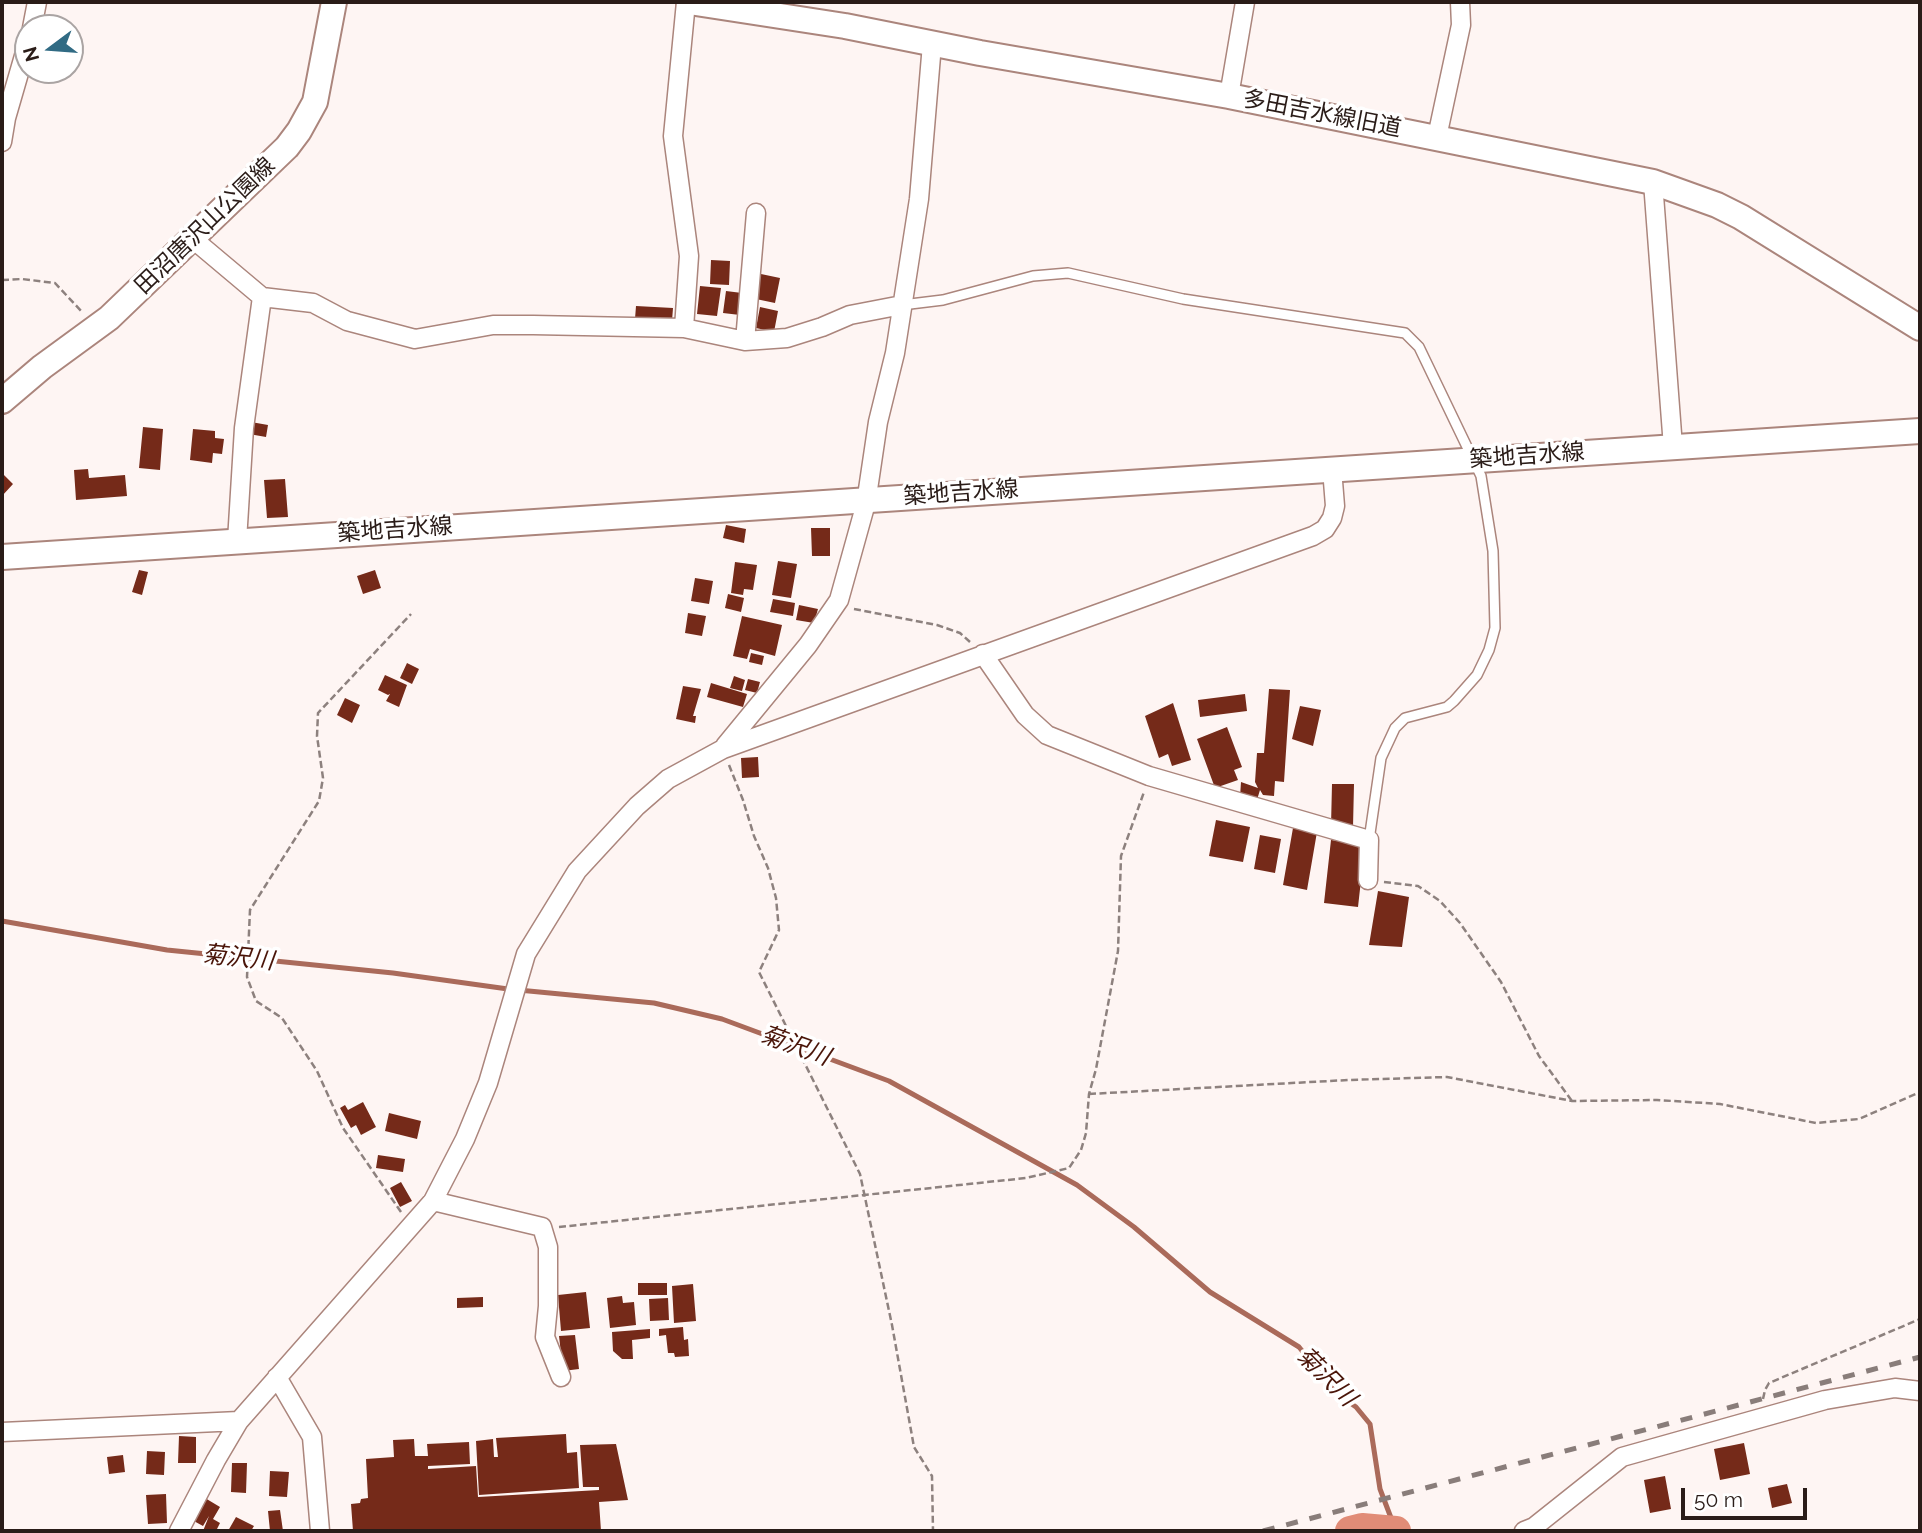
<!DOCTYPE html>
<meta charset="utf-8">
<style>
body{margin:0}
#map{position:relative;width:1922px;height:1533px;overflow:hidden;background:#fef5f3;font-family:Raleway,sans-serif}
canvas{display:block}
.frame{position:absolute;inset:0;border:4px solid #2a1c18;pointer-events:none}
.north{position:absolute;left:14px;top:14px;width:70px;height:70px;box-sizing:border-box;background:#fff;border:2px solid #aaa4a3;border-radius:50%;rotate:254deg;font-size:19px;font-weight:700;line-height:28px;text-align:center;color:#2a1c18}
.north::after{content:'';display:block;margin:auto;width:24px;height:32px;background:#316b84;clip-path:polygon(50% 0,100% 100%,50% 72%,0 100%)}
.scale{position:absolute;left:1681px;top:1488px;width:126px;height:32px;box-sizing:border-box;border:4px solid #2a1c18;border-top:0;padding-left:9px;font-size:21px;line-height:24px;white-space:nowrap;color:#2a1c18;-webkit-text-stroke:5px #fff;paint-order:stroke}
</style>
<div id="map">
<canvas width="1922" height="1533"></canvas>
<div class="frame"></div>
<div class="north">N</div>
<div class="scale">50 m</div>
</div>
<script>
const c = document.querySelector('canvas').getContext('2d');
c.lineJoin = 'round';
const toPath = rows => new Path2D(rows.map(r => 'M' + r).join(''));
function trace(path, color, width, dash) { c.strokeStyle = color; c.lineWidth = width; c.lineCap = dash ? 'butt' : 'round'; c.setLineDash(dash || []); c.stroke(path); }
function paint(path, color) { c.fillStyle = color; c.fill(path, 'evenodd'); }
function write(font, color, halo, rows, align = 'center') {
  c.font = font + ' Raleway,"Noto Sans JP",sans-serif'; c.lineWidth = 7; c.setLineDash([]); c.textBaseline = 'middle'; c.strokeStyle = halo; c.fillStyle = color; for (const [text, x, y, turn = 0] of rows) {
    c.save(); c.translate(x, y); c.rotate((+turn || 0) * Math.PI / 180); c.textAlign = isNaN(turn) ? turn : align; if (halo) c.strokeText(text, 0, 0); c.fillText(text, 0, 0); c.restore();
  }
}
trace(toPath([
 [2,921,167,950,393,973,508,989,654,1003,722,1019,889,1081,1077,1185,1134,1227,1210,1292,1299,1347,1336,1393,1356,1407,1370,1424,1380,1489,1396,1531]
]), '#aa6a5a', 5);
trace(toPath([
 [1350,1531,1362,1528,1396,1531]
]), '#e18c77', 30);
paint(toPath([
 [711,260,730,261,729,285,710,284],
 [761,274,780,278,775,303,756,299],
 [700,286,721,288,717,316,697,314],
 [726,291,742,293,740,315,723,313],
 [636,306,673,308,672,321,635,319],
 [760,307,778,311,774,332,756,328],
 [251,422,268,425,266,437,249,434],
 [143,427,163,429,160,470,139,468],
 [193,429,215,431,215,438,224,439,222,454,213,453,212,463,190,460],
 [88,469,89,478,125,475,127,496,76,500,74,470],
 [2,473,13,484,2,496],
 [285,479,288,517,267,518,264,480],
 [726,525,746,529,744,543,723,538],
 [811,528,830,528,830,556,812,556],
 [778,561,797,564,791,598,772,595],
 [735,562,757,565,753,590,744,589,743,595,731,593],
 [139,570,148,572,142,595,132,592],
 [375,570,381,588,363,594,357,576],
 [695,578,713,581,709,604,691,601],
 [728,594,744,598,741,612,725,608],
 [773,599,795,603,793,616,770,612],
 [799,605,818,609,814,623,796,620],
 [688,613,706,616,702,636,685,633],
 [742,616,782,625,775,656,750,649,747,659,733,656],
 [751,653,764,656,762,665,749,662],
 [407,663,419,669,412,684,400,678],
 [385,675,407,685,399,707,386,701,390,694,388,695,378,690],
 [734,676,745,680,742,691,730,688],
 [748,679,760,682,757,693,745,690],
 [711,683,747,694,743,707,707,697],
 [683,686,701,689,693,716,696,716,695,723,676,719],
 [1269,689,1290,690,1284,782,1275,781,1274,796,1263,795,1260,790,1256,803,1240,797,1241,782,1258,788,1255,782,1257,753,1264,753],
 [1245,694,1247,711,1200,717,1198,700],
 [345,698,360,705,352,723,337,715],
 [1173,703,1191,760,1172,766,1168,754,1159,758,1145,716],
 [1300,706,1321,710,1313,746,1292,739],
 [1227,727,1242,767,1234,770,1238,780,1215,788,1197,739],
 [758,757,759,777,742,778,741,758],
 [1332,784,1354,784,1353,827,1331,826],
 [1216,820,1250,827,1243,862,1209,856],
 [1293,828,1317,832,1307,890,1283,885],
 [1260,835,1281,839,1275,873,1254,869],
 [1331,840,1365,844,1358,907,1324,903],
 [1378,891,1409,897,1402,947,1369,945],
 [363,1102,376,1127,361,1135,356,1125,351,1128,340,1108,345,1105,348,1110],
 [389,1113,421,1121,417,1139,385,1131],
 [378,1155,405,1159,403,1172,376,1168],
 [401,1182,412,1201,400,1207,390,1188],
 [638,1283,667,1283,667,1295,638,1295],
 [693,1284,696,1321,674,1323,672,1286],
 [586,1292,590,1328,561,1331,558,1295],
 [622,1296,623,1303,634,1302,636,1325,610,1328,607,1298],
 [483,1297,483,1307,457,1308,457,1298],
 [668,1298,669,1320,650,1321,649,1299],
 [683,1327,684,1340,688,1339,689,1356,675,1357,674,1353,668,1353,666,1335,659,1336,659,1329],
 [650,1329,650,1338,632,1340,633,1359,622,1359,613,1351,612,1332],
 [575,1335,579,1369,563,1371,559,1336],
 [566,1434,567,1453,577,1452,579,1488,479,1495,476,1441,493,1439,494,1457,498,1457,496,1438],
 [179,1436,196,1437,196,1463,178,1463],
 [414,1439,415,1456,428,1456,427,1444,469,1442,470,1464,428,1466,428,1469,476,1466,478,1497,599,1490,599,1487,583,1487,580,1445,616,1444,628,1500,599,1502,601,1531,353,1531,351,1504,360,1503,361,1499,368,1498,366,1459,394,1457,393,1440],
 [1744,1443,1750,1474,1720,1480,1714,1449],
 [147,1451,165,1452,164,1475,146,1474],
 [123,1455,125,1472,109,1474,107,1457],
 [232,1463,247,1463,246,1493,231,1492],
 [270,1471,289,1472,287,1497,269,1496],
 [1665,1476,1671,1509,1650,1513,1644,1480],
 [1787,1484,1792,1503,1772,1508,1768,1488],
 [166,1494,167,1523,148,1524,146,1495],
 [205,1498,220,1507,213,1519,220,1523,216,1531,203,1531,209,1516,203,1526,192,1520],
 [280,1510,283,1531,270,1531,268,1511],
 [236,1517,254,1526,251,1531,228,1531]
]), '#752a19');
const lane = toPath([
 [902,305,943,300,1033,276,1068,273,1183,299,1405,333,1419,347,1481,476,1493,551,1495,628,1489,650,1477,675,1454,701,1447,707,1405,718,1395,728,1381,758,1369,840]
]);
const street = toPath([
 [32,28,37,2],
 [1229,96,1245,2],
 [1437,137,1461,25,1460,2],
 [2,142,6,118,28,42],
 [1653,182,1673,447],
 [193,239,262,297,313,303,347,321,415,339,493,325,533,325,684,328,745,341,787,338,822,327,850,315,902,305],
 [684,328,689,256,673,136,686,2],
 [745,341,756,213],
 [237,541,244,428,262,297],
 [983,654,1025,715,1047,735,1149,776,1369,840,1368,880],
 [725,746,808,645,839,600,866,503,878,422,895,353,919,199,932,44],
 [433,1201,542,1227,548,1247,548,1306,545,1337,561,1377],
 [277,1377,312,1437,320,1531],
 [2,1432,239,1421],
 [179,1531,216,1460,239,1421,433,1201,465,1139,488,1083,526,954,577,871,637,806,668,779,723,749,1313,536,1325,529,1332,518,1335,506,1332,469],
 [1524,1531,1534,1527,1622,1457,1825,1400,1895,1388,1920,1391]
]);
const secondary = toPath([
 [689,2,845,26,980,53,1229,96,1653,182,1717,205,1741,217,1920,328],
 [2,401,42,367,109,318,287,147,299,131,315,102,334,2],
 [2,557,1920,431]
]);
trace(lane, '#ab857c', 12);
trace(street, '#ab857c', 21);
trace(secondary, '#ab857c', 28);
trace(toPath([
 [2,280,22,279,55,283,83,313],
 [854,609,937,625,960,633,970,642],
 [729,765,743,800,754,836,768,868,776,898,779,930,759,972,860,1174,892,1325,914,1447,932,1476,933,1531],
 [1384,882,1418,886,1440,901,1460,923,1501,982,1539,1056,1572,1101],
 [1089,1094,1348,1080,1447,1077,1572,1101,1657,1100,1720,1104,1816,1123,1859,1119,1920,1092],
 [401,1212,343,1128,317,1071,282,1018,256,1001,247,977,250,910,319,801,323,778,317,736,318,713,411,614],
 [559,1227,1026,1178,1069,1168,1081,1150,1086,1133,1089,1094,1096,1069,1118,951,1121,856,1144,792],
 [1763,1399,1765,1390,1769,1383,1920,1319]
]), '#8d817e', 2.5, [7, 3.5]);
trace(lane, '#fff', 9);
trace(street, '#fff', 18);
trace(secondary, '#fff', 24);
trace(toPath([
 [1263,1531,1920,1357]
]), '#897d7a', 5, [12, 12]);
write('23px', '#2a1c18', '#fff', [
 ["多田吉水線旧道",1322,114,11],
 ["田沼唐沢山公園線",205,226,-44],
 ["築地吉水線",1527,456,-4],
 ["築地吉水線",961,493,-4],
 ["築地吉水線",395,530,-4]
]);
write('italic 24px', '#4a1509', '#fff', [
 ["菊沢川",238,958,6],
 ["菊沢川",795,1046,20],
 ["菊沢川",1326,1377,45]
]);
</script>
